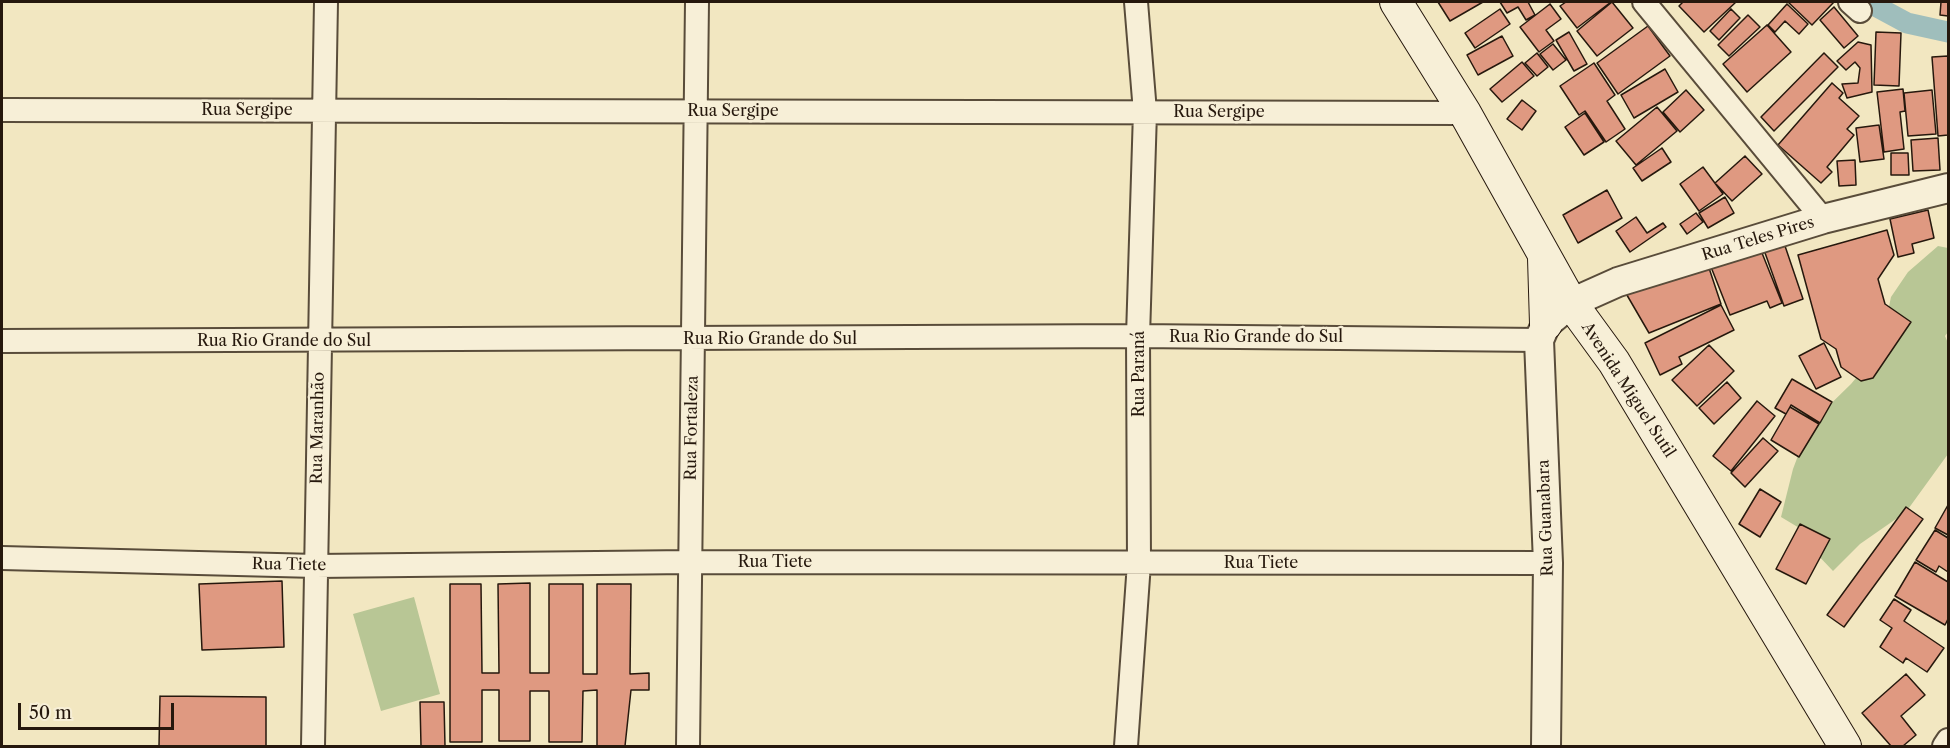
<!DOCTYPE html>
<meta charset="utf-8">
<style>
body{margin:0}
#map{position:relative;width:1950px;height:748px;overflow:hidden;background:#f2e7c1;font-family:"Libre Caslon Text",serif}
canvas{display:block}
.frame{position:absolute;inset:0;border:3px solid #26180d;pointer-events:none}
.scale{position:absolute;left:18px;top:703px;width:156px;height:27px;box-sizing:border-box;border:3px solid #26180d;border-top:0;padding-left:8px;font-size:18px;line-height:21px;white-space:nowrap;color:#26180d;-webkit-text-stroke:4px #f7efd7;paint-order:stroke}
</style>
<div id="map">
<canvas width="1950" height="748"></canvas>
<div class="frame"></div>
<div class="scale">50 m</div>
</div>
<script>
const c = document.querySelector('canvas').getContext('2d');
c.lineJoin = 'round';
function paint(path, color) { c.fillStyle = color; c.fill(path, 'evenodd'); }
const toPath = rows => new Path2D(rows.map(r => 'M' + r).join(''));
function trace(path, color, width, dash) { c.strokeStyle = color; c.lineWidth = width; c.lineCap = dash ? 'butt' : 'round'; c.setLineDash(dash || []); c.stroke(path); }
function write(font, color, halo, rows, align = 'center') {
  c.font = font + ' "Libre Caslon Text",serif'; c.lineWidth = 4.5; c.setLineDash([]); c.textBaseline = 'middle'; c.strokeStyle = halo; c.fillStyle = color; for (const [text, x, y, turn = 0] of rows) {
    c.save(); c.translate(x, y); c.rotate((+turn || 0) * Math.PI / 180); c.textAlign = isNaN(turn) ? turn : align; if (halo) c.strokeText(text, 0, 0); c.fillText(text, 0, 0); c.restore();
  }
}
paint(toPath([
 [1938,246,1948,248,1948,332,1945,336,1948,343,1948,454,1906,512,1860,544,1833,571,1813,550,1806,532,1781,517,1793,469,1810,424,1851,384,1880,349,1891,297,1908,272],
 [414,597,440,694,381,711,353,614]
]), '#b8c695');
trace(toPath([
 [1868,2,1907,23,1948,32]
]), '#9fbebc', 21);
const building = toPath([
 [1438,2,1483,2,1450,21,1438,2],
 [1500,2,1528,2,1535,15,1526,20,1518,7,1507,13,1500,2],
 [1566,2,1611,2,1577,28,1560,6,1566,2],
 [1612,2,1633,28,1597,56,1577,31,1612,2],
 [1683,2,1736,2,1704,32,1679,6,1683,2],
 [1788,2,1834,2,1812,25,1788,2],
 [1941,2,1948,2,1948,16,1940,15,1941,2],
 [1550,4,1561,19,1546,30,1554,41,1539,52,1520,27,1550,4],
 [1787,4,1808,24,1799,34,1785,21,1775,32,1768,25,1787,4],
 [1834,7,1858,36,1844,48,1820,20,1834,7],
 [1500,9,1510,24,1475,48,1465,33,1500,9],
 [1731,9,1740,18,1719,40,1710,31,1731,9],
 [1748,15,1760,27,1729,56,1718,45,1748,15],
 [1767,25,1791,52,1747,92,1723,64,1767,25],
 [1648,26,1670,56,1618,94,1597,63,1648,26],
 [1569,32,1587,64,1574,71,1556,40,1569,32],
 [1876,32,1901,33,1899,86,1874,85,1876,32],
 [1502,36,1513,56,1478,75,1467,55,1502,36],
 [1858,42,1871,45,1872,92,1847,98,1842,84,1858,83,1860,68,1855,62,1846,70,1837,61,1858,42],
 [1553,44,1566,60,1553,70,1540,54,1553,44],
 [1537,53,1548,67,1537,76,1525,63,1537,53],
 [1824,53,1838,67,1774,131,1761,117,1824,53],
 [1948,56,1948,135,1938,136,1932,57,1948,56],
 [1522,62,1534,76,1502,102,1490,89,1522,62],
 [1594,63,1615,95,1607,101,1625,129,1606,142,1585,111,1579,115,1560,86,1594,63],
 [1665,69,1678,92,1634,118,1621,95,1665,69],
 [1832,83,1843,93,1839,98,1859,116,1847,129,1854,135,1827,167,1832,172,1821,183,1778,145,1832,83],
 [1903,89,1905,111,1900,112,1904,149,1884,152,1877,92,1903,89],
 [1686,90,1704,110,1680,132,1663,112,1686,90],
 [1932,90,1936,134,1908,136,1904,93,1932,90],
 [1522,100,1536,111,1522,130,1507,119,1522,100],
 [1657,107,1677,131,1636,165,1616,141,1657,107],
 [1585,113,1604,142,1584,155,1565,127,1585,113],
 [1879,125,1884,159,1860,162,1856,128,1879,125],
 [1938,138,1940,170,1913,171,1911,140,1938,138],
 [1662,148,1671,162,1642,181,1633,168,1662,148],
 [1891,153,1908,153,1909,175,1891,175,1891,153],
 [1745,156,1762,174,1732,201,1715,183,1745,156],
 [1855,160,1856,185,1839,186,1837,161,1855,160],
 [1703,167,1723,194,1699,211,1680,184,1703,167],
 [1607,190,1622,218,1578,243,1563,215,1607,190],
 [1725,197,1734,213,1708,228,1699,213,1725,197],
 [1928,210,1934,238,1912,244,1914,253,1898,257,1890,219,1928,210],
 [1696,213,1703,222,1687,234,1680,224,1696,213],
 [1636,217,1647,233,1663,223,1666,227,1630,252,1616,231,1636,217],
 [1887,230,1894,255,1878,279,1885,304,1911,322,1873,378,1861,381,1841,367,1836,349,1821,339,1798,255,1887,230],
 [1784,243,1803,299,1784,306,1764,250,1784,243],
 [1760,248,1782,303,1770,308,1767,301,1730,315,1711,267,1760,248],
 [1709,268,1721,304,1649,333,1624,290,1709,268],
 [1721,305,1734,330,1679,357,1682,364,1660,375,1645,343,1721,305],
 [1824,343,1841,377,1816,389,1799,356,1824,343],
 [1709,345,1734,371,1697,406,1672,380,1709,345],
 [1792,379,1832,402,1820,423,1791,405,1786,414,1775,408,1792,379],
 [1727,382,1741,398,1714,424,1699,408,1727,382],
 [1757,401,1775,416,1731,471,1713,456,1757,401],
 [1790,407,1819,424,1799,457,1771,440,1790,407],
 [1763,438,1778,451,1745,487,1731,473,1763,438],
 [1760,489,1781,502,1760,537,1739,524,1760,489],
 [1948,505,1948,535,1935,528,1948,505],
 [1906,507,1923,519,1844,627,1827,615,1906,507],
 [1800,524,1830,539,1806,584,1776,569,1800,524],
 [1935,530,1948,538,1948,572,1939,566,1936,572,1916,560,1935,530],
 [1915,562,1948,582,1948,619,1945,625,1895,596,1915,562],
 [282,581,284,647,202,650,199,584,282,581],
 [530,583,530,673,549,673,549,584,583,584,583,674,597,674,597,584,631,584,630,674,649,673,649,690,631,690,625,746,597,746,597,690,583,691,582,742,549,742,549,691,530,691,530,741,499,741,499,690,482,690,482,742,450,742,450,584,481,584,482,673,499,673,498,584,530,583],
 [1894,599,1911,610,1904,621,1944,648,1927,672,1906,658,1903,663,1880,647,1892,628,1880,620,1894,599],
 [1906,674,1925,695,1901,716,1916,735,1903,746,1891,746,1862,713,1906,674],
 [160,696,266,697,266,746,159,746,160,696],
 [420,702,444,702,445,746,421,746,420,702]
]);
paint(building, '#df9981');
trace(building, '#26180d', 1.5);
const minor = toPath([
 [1644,2,1823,219],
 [1850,2,1860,11],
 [2,110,1465,113],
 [2,341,1138,336,1539,340],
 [2,558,316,566,690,562,1548,563],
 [313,746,326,2],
 [688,746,697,2],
 [1126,746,1139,563,1138,336,1145,112,1136,2],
 [1944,746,1948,740]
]);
const tertiary = toPath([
 [1546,746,1548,563,1539,340,1546,324,1571,303,1618,282,1823,219,1948,188]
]);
const secondary = toPath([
 [1396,2,1465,113,1571,303,1614,362,1845,746],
 [1544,258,1546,324]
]);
trace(minor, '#594c3a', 26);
trace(tertiary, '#594c3a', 32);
trace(secondary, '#26180d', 34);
trace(minor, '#f7efd7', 22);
trace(tertiary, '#f7efd7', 28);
trace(secondary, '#f7efd7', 32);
write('16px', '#26180d', '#f7efd7', [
 ["Rua Sergipe",247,110],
 ["Rua Sergipe",733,111],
 ["Rua Sergipe",1219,112],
 ["Rua Teles Pires",1758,239,-17],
 ["Rua Rio Grande do Sul",1256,337],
 ["Rua Rio Grande do Sul",770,339],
 ["Rua Rio Grande do Sul",284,341],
 ["Rua Paraná",1139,374,-90],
 ["Avenida Miguel Sutil",1628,390,57],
 ["Rua Maranhão",318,428,-89],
 ["Rua Fortaleza",692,428,-89],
 ["Rua Guanabara",1546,518,-92],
 ["Rua Tiete",775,562],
 ["Rua Tiete",1261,563],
 ["Rua Tiete",289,565,1]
]);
</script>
